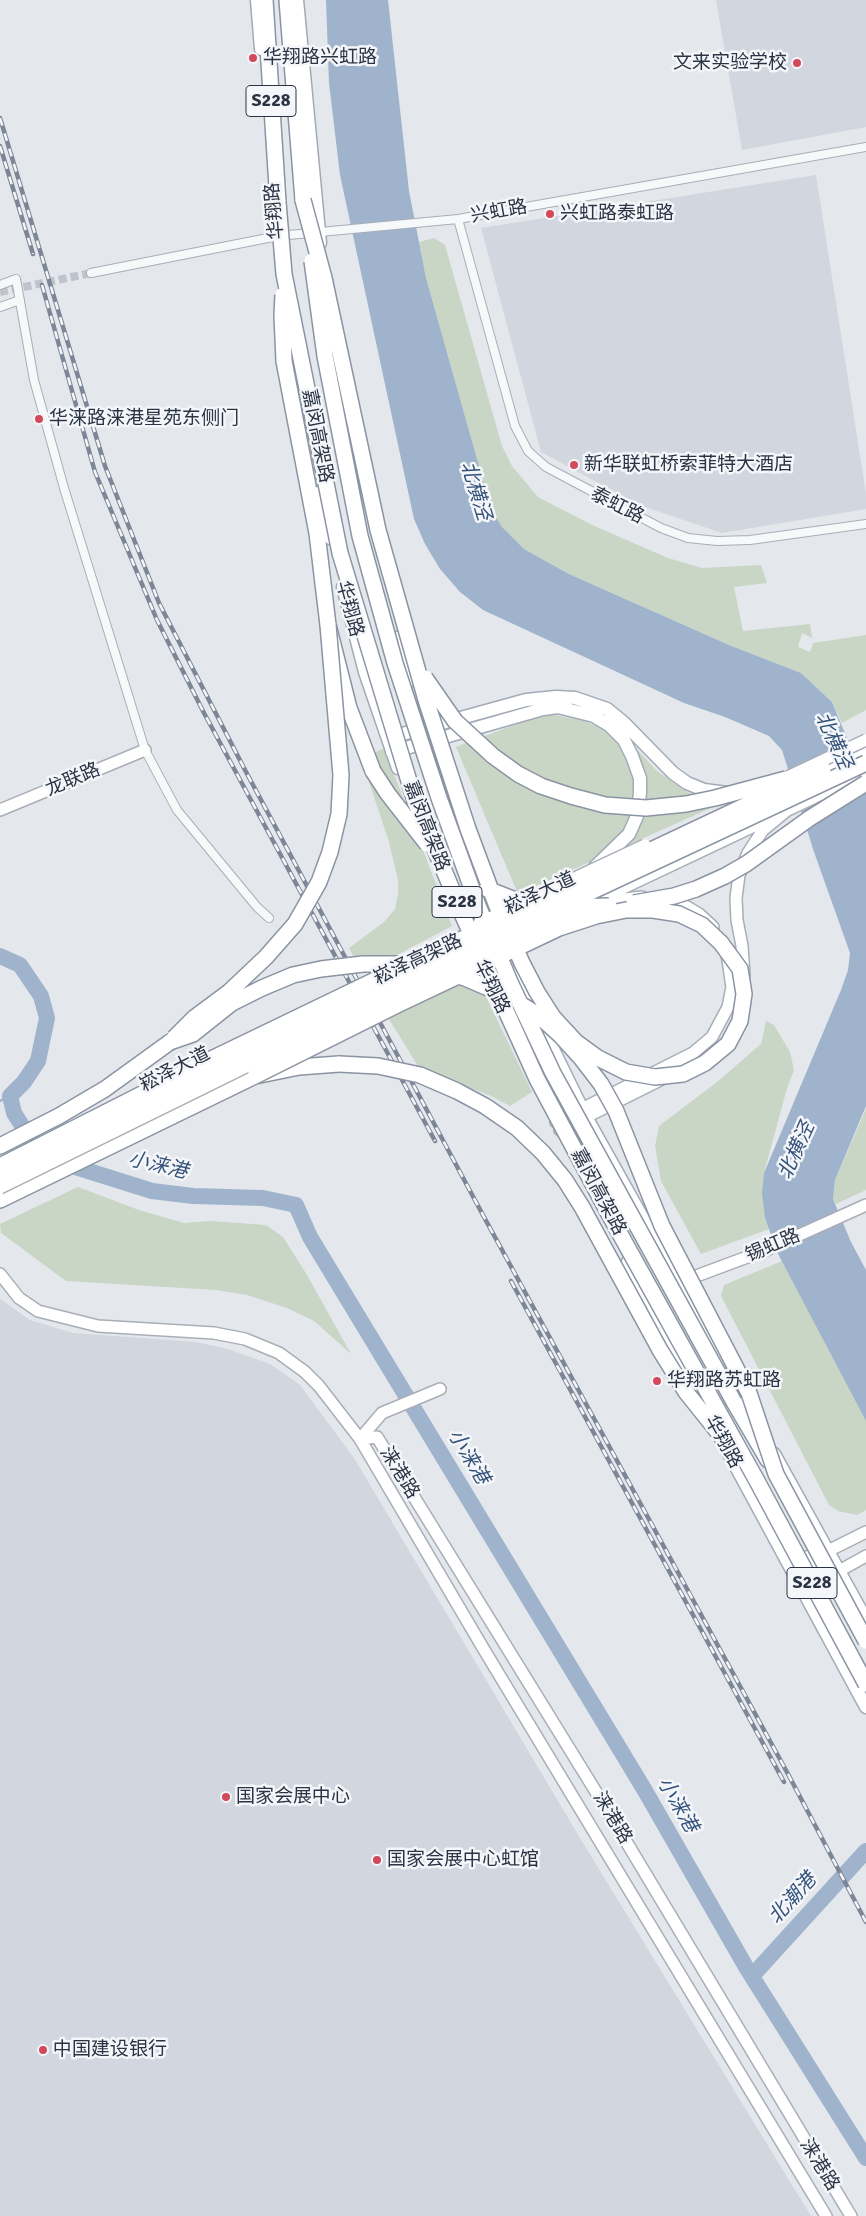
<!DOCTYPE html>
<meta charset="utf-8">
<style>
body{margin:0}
canvas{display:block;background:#e4e7ec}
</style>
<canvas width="866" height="2216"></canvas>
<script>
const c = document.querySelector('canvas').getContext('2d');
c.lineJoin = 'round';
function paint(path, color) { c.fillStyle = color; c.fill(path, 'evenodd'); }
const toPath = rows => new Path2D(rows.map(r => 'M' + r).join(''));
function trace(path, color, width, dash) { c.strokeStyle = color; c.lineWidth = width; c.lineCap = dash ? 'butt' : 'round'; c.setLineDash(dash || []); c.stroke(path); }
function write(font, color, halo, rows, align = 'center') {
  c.font = font + ' Signika,"Noto Sans SC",sans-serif'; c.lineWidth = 5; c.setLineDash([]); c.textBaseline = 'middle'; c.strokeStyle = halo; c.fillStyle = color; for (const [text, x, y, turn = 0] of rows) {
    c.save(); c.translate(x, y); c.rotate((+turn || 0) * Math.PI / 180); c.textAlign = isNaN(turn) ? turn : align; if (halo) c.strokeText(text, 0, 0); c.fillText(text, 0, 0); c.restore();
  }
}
paint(toPath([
 [716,0,866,0,866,127,742,150],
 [816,175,866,494,866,509,722,533,639,505,541,452,481,228],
 [0,1299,30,1320,73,1333,196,1342,228,1349,270,1364,300,1385,354,1458,580,1838,811,2216,0,2216]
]), '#d2d6de');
paint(toPath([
 [434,238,445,245,502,446,512,466,538,497,592,525,668,558,702,568,761,565,767,583,734,587,743,631,810,624,812,638,802,633,798,647,810,652,813,643,866,635,866,710,842,723,832,702,801,673,729,645,569,574,524,549,502,527,491,510,426,278,419,242],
 [550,714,584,721,606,730,621,747,632,744,657,771,711,808,518,894,456,747,527,720],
 [384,748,452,926,363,973,349,948,384,922,395,909,398,894,398,880,389,842,365,770,374,753],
 [474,972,532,1092,510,1106,491,1096,419,1068,389,1019],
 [766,1021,774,1025,790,1052,794,1070,787,1088,764,1173,765,1218,769,1229,701,1254,661,1181,655,1146,659,1126,717,1082,761,1044],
 [866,1109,866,1190,836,1204,833,1199,835,1180],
 [78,1187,139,1210,184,1223,210,1221,266,1225,283,1237,307,1275,351,1354,314,1321,287,1308,247,1295,216,1290,66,1281,1,1233,0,1224],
 [782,1261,866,1420,866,1510,857,1515,838,1511,829,1505,721,1296,724,1285]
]), '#c9d6c5');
paint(toPath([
 [326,0,388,0,409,191,426,278,491,509,502,527,524,549,569,574,729,645,801,673,832,702,866,784,866,1106,835,1180,833,1199,851,1242,866,1270,866,1421,777,1252,765,1218,762,1193,764,1173,841,990,848,970,850,953,814,852,782,750,769,736,725,717,684,703,483,610,460,592,440,569,425,544,414,519,340,175,329,83]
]), '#9fb4cc');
trace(toPath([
 [0,1101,10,1096]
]), '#9fb4cc', 2.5);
trace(toPath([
 [0,956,20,965,41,996,47,1018,38,1061,24,1082,10,1096,14,1113,39,1152,66,1164,152,1191,193,1196,263,1198,296,1205,310,1237,644,1789,746,1967,866,2158],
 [752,1976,866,1851]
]), '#9fb4cc', 16);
trace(toPath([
 [0,292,91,273]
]), '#bfc3cb', 8, [8, 4]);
const street = toPath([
 [458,219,515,426,528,451,546,467,661,528,688,538,717,541,750,540,866,524],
 [91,273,278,236,458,219,866,147],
 [0,285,16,279,34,380,64,488,145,750,177,810,257,907,269,918],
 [0,307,20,300]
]);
const secondary = toPath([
 [0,810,145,750],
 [600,899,866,773],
 [665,899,682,904,699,914,713,927],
 [599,902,642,897],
 [744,975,742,946,737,920,736,898,739,875,748,853,763,830,791,807],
 [556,1122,693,1053,712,1037,728,1007,732,987,727,954],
 [560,1130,666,1077],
 [0,1274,19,1298,38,1311,98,1326,214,1333,245,1339,279,1353,305,1372,319,1386,360,1439,483,1648,826,2216],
 [683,1281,766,1250,866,1205],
 [360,1439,377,1437,609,1813,851,2216],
 [360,1439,382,1413,440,1389],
 [792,1561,828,1551,866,1532],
 [797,1564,839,1571,866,1556]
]);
const primary = toPath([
 [257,0,261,49],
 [297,0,320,243],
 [320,492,330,538],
 [343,587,365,672,398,768],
 [396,638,409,681],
 [388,738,526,700,556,697,575,698,607,709,624,723,673,773,687,783,704,790,727,793],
 [392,752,543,709,558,707,594,716,609,725,624,740,632,756,640,778,640,793,637,816,629,834,595,867],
 [435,764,475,869],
 [505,944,525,992,586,1117,750,1410],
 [628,1262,703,1406],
 [721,1439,866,1707],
 [774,1454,866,1620]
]);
const highway = toPath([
 [265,0,278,202],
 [287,0,303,200],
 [284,361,317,533,328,625,349,708,373,771],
 [823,769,866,748],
 [0,1146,59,1116,105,1089,170,1042],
 [0,1200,255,1076,299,1067,339,1064],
 [734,1402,768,1460]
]);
trace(street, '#a9aeb7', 10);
trace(secondary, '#a9aeb7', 14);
trace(primary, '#a3abb8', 15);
trace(highway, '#8b94a3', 18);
trace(street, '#f7f8fa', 8);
trace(secondary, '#fff', 11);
trace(primary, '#fff', 12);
trace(highway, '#fff', 15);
const rail = toPath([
 [0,118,105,466,159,603,245,770,484,1217,788,1774,866,1922],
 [0,146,33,254],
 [42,285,95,472,157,620,204,713,435,1141],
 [511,1281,784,1782]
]);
trace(rail, '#7d8696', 4.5);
trace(rail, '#f4f6f9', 2.5, [8]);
const secondaryBridge = toPath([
 [779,781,866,740],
 [479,923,645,845],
 [0,1188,380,1001,579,909]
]);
const highwayBridge = toPath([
 [278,202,284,274,340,553,415,801,463,916,537,1079,609,1214,757,1481,866,1684],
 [312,261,325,356,360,536,395,663,439,798,479,908,510,982,553,1073,734,1402],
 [283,295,282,315,284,361],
 [425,678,455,721,493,756,518,774,541,786,571,796,605,805,646,808,686,804,715,798,786,779],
 [373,771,388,794,427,844],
 [487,889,515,900,539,906],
 [634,903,674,896,696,889,725,876,746,864,810,818,866,783],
 [562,907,609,906],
 [522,1005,538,1015,560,1035,581,1058,601,1084,616,1111,662,1226,749,1393,776,1474,866,1641],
 [174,1038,194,1018,229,992,266,957,295,924,319,882,330,852,339,814,341,775,328,625],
 [170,1042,193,1034,232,1003,262,988,293,975,321,969,363,964,398,964,427,967,465,978,500,993],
 [339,1064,378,1066,420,1075,457,1091,485,1106,517,1128,543,1153,565,1180,582,1207,660,1350,686,1392,730,1447],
 [255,1076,397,1005,559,928,596,916,626,910,653,910,679,914,702,925,721,943,740,969,744,994,740,1021,728,1044,705,1063,683,1074,655,1077,626,1072,598,1058,576,1042,553,1017,537,992,522,963,496,904,468,829,426,700,378,530,324,278,303,200],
 [0,1166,199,1065,373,981,823,769],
 [0,1179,377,992,866,763]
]);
trace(secondaryBridge, '#a9aeb7', 14, []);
trace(highwayBridge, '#8b94a3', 18, []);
trace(secondaryBridge, '#fff', 11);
trace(highwayBridge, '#fff', 15);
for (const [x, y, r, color] of [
 [253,58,5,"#d1495b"],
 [797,63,5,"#d1495b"],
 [550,214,5,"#d1495b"],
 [39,419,5,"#d1495b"],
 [574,465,5,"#d1495b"],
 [657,1381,5,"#d1495b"],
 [226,1797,5,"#d1495b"],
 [377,1860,5,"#d1495b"],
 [43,2050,5,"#d1495b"]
]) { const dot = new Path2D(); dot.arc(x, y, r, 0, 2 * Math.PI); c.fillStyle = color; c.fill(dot); trace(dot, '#f4f6f9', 2); }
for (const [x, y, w] of [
 [271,101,50],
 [457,902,50],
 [812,1583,50]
]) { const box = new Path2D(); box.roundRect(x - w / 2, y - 15.5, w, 31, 4); c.fillStyle = '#f4f6f9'; c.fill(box); trace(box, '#2b3445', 1); }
write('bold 18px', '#2b3445', null, [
 ["S228",271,101],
 ["S228",457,902],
 ["S228",812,1583]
]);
write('19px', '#2b3445', '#f4f6f9', [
 ["华翔路兴虹路",263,58],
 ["文来实验学校",787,63,"right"],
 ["兴虹路泰虹路",560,214],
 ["华涞路涞港星苑东侧门",49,419],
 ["新华联虹桥索菲特大酒店",584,465],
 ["华翔路苏虹路",667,1381],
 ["国家会展中心",236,1797],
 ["国家会展中心虹馆",387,1860],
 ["中国建设银行",53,2050]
], 'left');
write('19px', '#2b3445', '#f4f6f9', [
 ["华翔路",275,211,-95],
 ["兴虹路",499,212,-10],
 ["嘉闵高架路",317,436,79],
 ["泰虹路",617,506,27],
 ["华翔路",349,609,75],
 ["龙联路",73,780,-23],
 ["嘉闵高架路",426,826,69],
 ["崧泽大道",540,894,-25],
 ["崧泽高架路",418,960,-25],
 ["华翔路",491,987,64],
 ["崧泽大道",175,1070,-27],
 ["嘉闵高架路",598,1192,62],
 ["锡虹路",773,1246,-23],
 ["华翔路",723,1442,61],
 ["涞港路",399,1473,58],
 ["涞港路",612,1818,59],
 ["涞港路",819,2165,58]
]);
write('italic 20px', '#34527a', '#f4f6f9', [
 ["北横泾",475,491,73],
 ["北横泾",833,741,65],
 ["北横泾",797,1151,-66],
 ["小涞港",158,1166,13],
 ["小涞港",468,1457,59],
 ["小涞港",677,1805,60],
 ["北潮港",793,1899,-48]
]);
</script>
